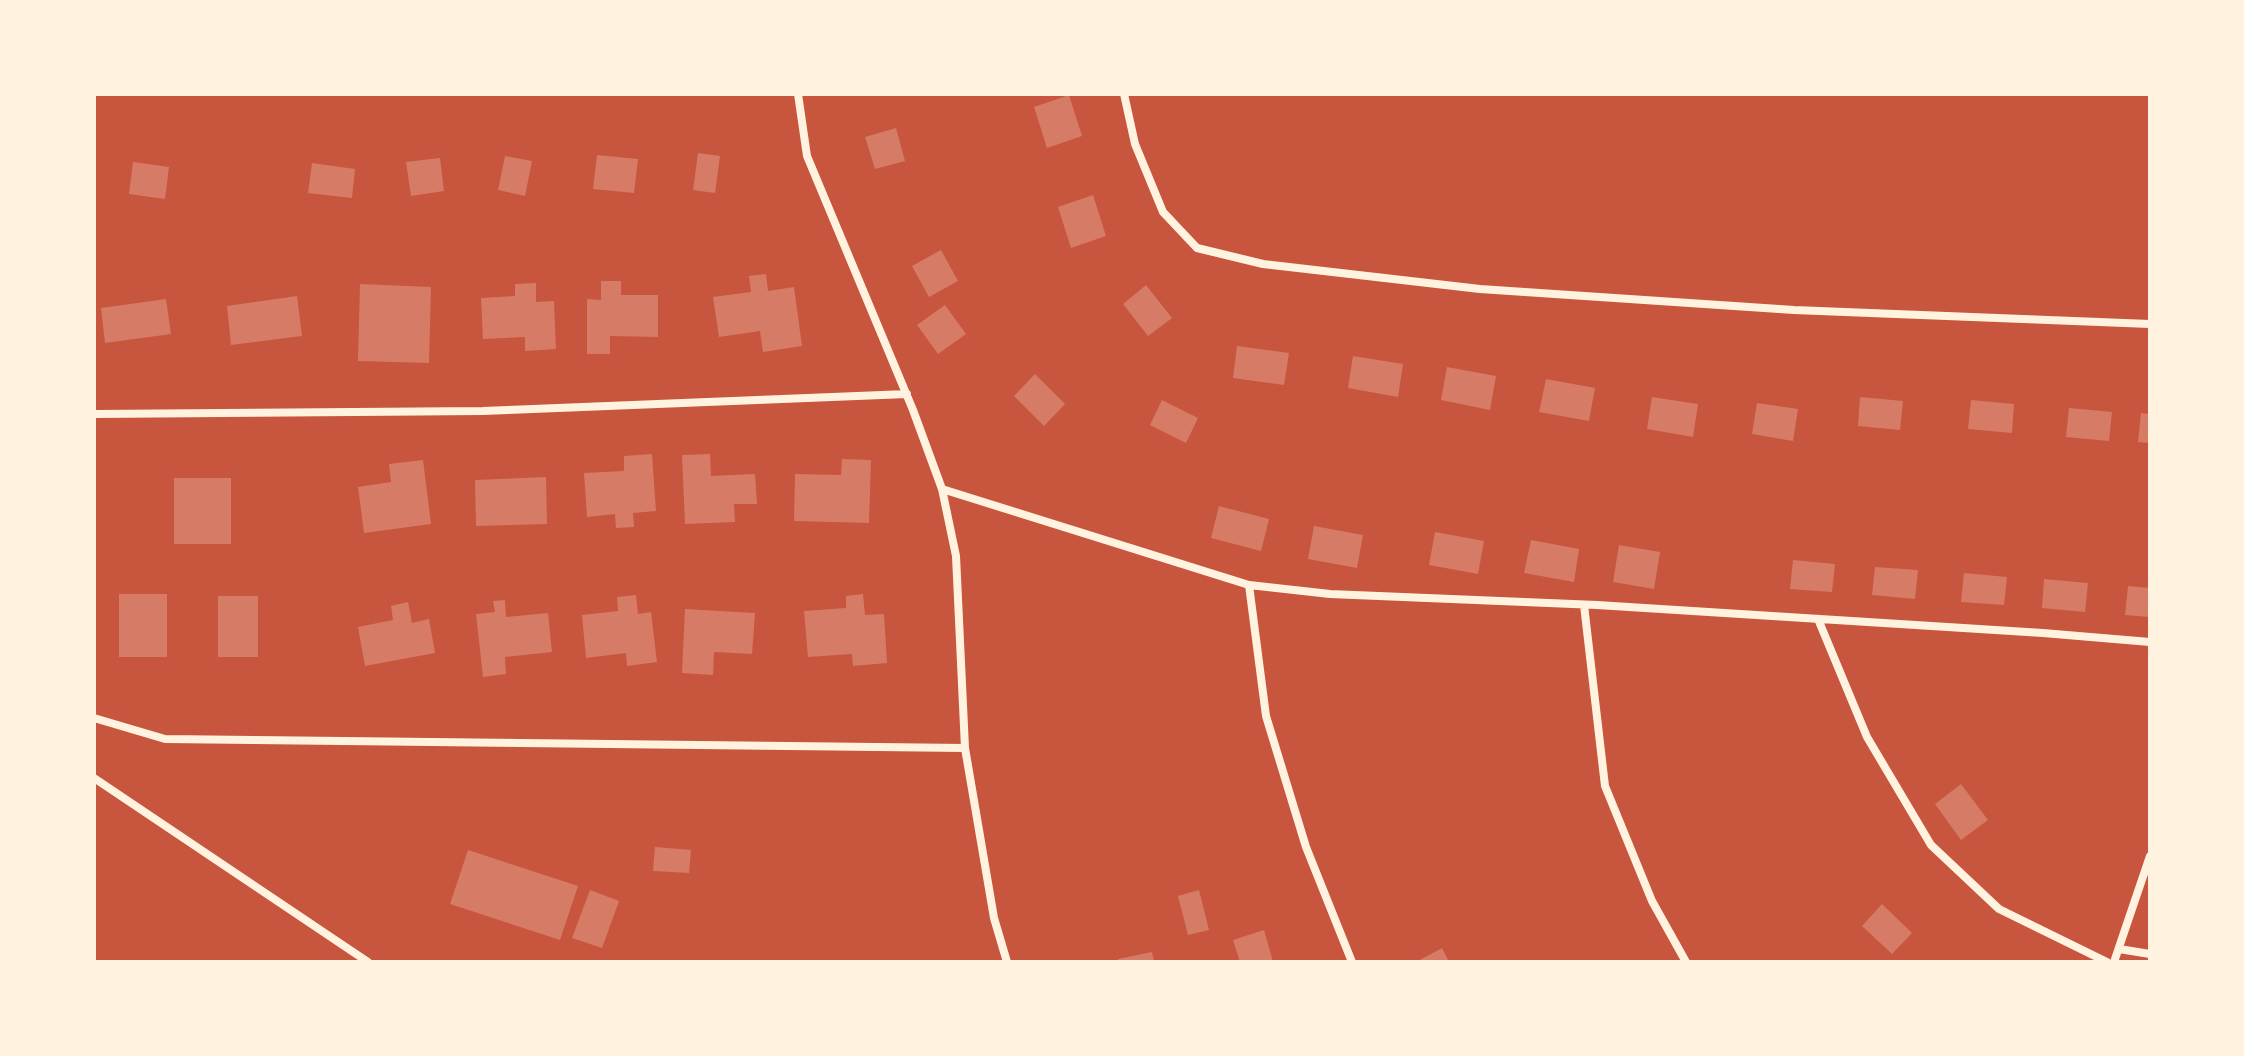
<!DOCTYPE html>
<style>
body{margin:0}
#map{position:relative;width:2244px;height:1056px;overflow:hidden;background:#c8553d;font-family:Roboto,sans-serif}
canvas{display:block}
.frame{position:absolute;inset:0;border:96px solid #fff3e0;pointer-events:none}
</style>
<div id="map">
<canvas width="2244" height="1056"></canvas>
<div class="frame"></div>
</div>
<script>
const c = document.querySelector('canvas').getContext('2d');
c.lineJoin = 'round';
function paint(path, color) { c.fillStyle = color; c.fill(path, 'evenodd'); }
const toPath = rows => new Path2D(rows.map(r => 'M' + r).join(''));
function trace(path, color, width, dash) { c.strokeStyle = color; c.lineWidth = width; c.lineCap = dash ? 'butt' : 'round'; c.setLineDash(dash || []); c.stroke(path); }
paint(toPath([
 [1069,95,1082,136,1047,148,1034,107],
 [896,128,905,161,875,169,865,137],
 [698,153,720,156,715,193,693,190],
 [597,155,638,159,634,193,593,189],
 [505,156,532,161,525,196,498,190],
 [440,158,444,191,411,196,406,162],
 [133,162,169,167,165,199,129,194],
 [312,163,355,169,352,198,308,193],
 [1093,195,1106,236,1071,248,1058,207],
 [941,250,958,281,929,297,912,266],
 [766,274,768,291,794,287,802,346,763,352,760,331,719,337,713,297,751,292,749,276],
 [601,281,621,281,621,295,658,295,658,337,610,336,610,354,587,354,587,299,601,300],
 [536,283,536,302,554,301,556,349,525,351,525,337,483,339,481,298,515,296,515,284],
 [360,284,431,287,429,363,358,361],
 [1146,285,1172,318,1148,336,1123,304],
 [297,296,302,336,231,345,227,306],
 [166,299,171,334,105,343,101,308],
 [945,305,966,334,938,354,917,325],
 [1237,346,1289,353,1284,385,1233,378],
 [1353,356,1403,364,1398,397,1348,388],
 [1447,367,1496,376,1490,410,1441,400],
 [1035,374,1065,404,1044,426,1014,396],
 [1546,379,1595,388,1589,421,1539,412],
 [1652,397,1698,404,1693,437,1647,429],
 [1860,397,1903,401,1900,430,1858,426],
 [1162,400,1198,418,1186,443,1150,425],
 [1971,400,2014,404,2012,433,1968,429],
 [1757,403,1798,409,1793,441,1752,434],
 [2069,408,2112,412,2109,441,2066,437],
 [2141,413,2150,414,2150,443,2138,442],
 [652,454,656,511,633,513,634,527,616,528,615,514,587,517,584,473,624,471,624,456],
 [710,454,711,476,755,474,757,504,734,504,735,522,685,524,682,455],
 [842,459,871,460,869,523,794,521,795,474,841,475],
 [423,460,431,524,364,533,358,487,391,482,389,464],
 [546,477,547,524,476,526,475,480],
 [174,478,231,478,231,544,174,544],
 [1219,506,1269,519,1261,551,1211,538],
 [1314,526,1363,535,1357,568,1308,559],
 [1435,532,1484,541,1478,574,1429,565],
 [1531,540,1579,549,1574,582,1524,573],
 [1619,545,1660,552,1654,589,1613,582],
 [1793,560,1835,564,1832,592,1790,589],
 [1875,567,1918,570,1915,599,1872,595],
 [1964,573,2007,577,2004,605,1961,602],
 [2044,579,2088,583,2085,612,2042,608],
 [2128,586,2150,588,2150,617,2125,615],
 [119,594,167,594,167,657,119,657],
 [863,594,865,615,884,614,887,663,853,666,852,654,808,657,804,611,846,608,846,596],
 [636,595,638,614,651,612,657,662,627,666,626,653,586,658,582,615,618,611,617,597],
 [218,596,258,596,258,657,218,657],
 [505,600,506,617,548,613,552,652,505,657,506,674,483,677,476,614,495,612,493,601],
 [408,602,412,623,429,619,435,653,365,666,358,627,393,620,391,606],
 [685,609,755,613,752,654,714,652,713,675,682,673],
 [1961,784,1988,820,1961,840,1935,804],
 [655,847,691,850,689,873,653,871],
 [468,850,578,886,560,940,450,904],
 [590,890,619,901,602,948,572,938],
 [1199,890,1209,930,1188,935,1178,896],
 [1882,904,1912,933,1892,954,1862,926],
 [1264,930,1273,962,1240,962,1233,940],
 [1442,948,1449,962,1416,962],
 [1152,952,1154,962,1119,962,1118,959]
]), '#d67c66');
trace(toPath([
 [798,94,807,156,913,410,942,489,956,556,965,748,994,918,1007,962],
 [1124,94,1135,144,1163,212,1197,248,1263,264,1480,289,1794,310,2150,324],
 [94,414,483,411,907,394],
 [942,489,1249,585,1330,594,1597,605,2043,633,2150,642],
 [1249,585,1266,716,1306,847,1352,962],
 [1584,605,1605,786,1652,901,1686,962],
 [1818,619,1867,737,1931,845,1999,909,2107,962],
 [94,718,165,739,965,748],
 [94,778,368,962],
 [2119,949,2150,954],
 [2114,962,2150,856]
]), '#fff3e0', 8);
</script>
